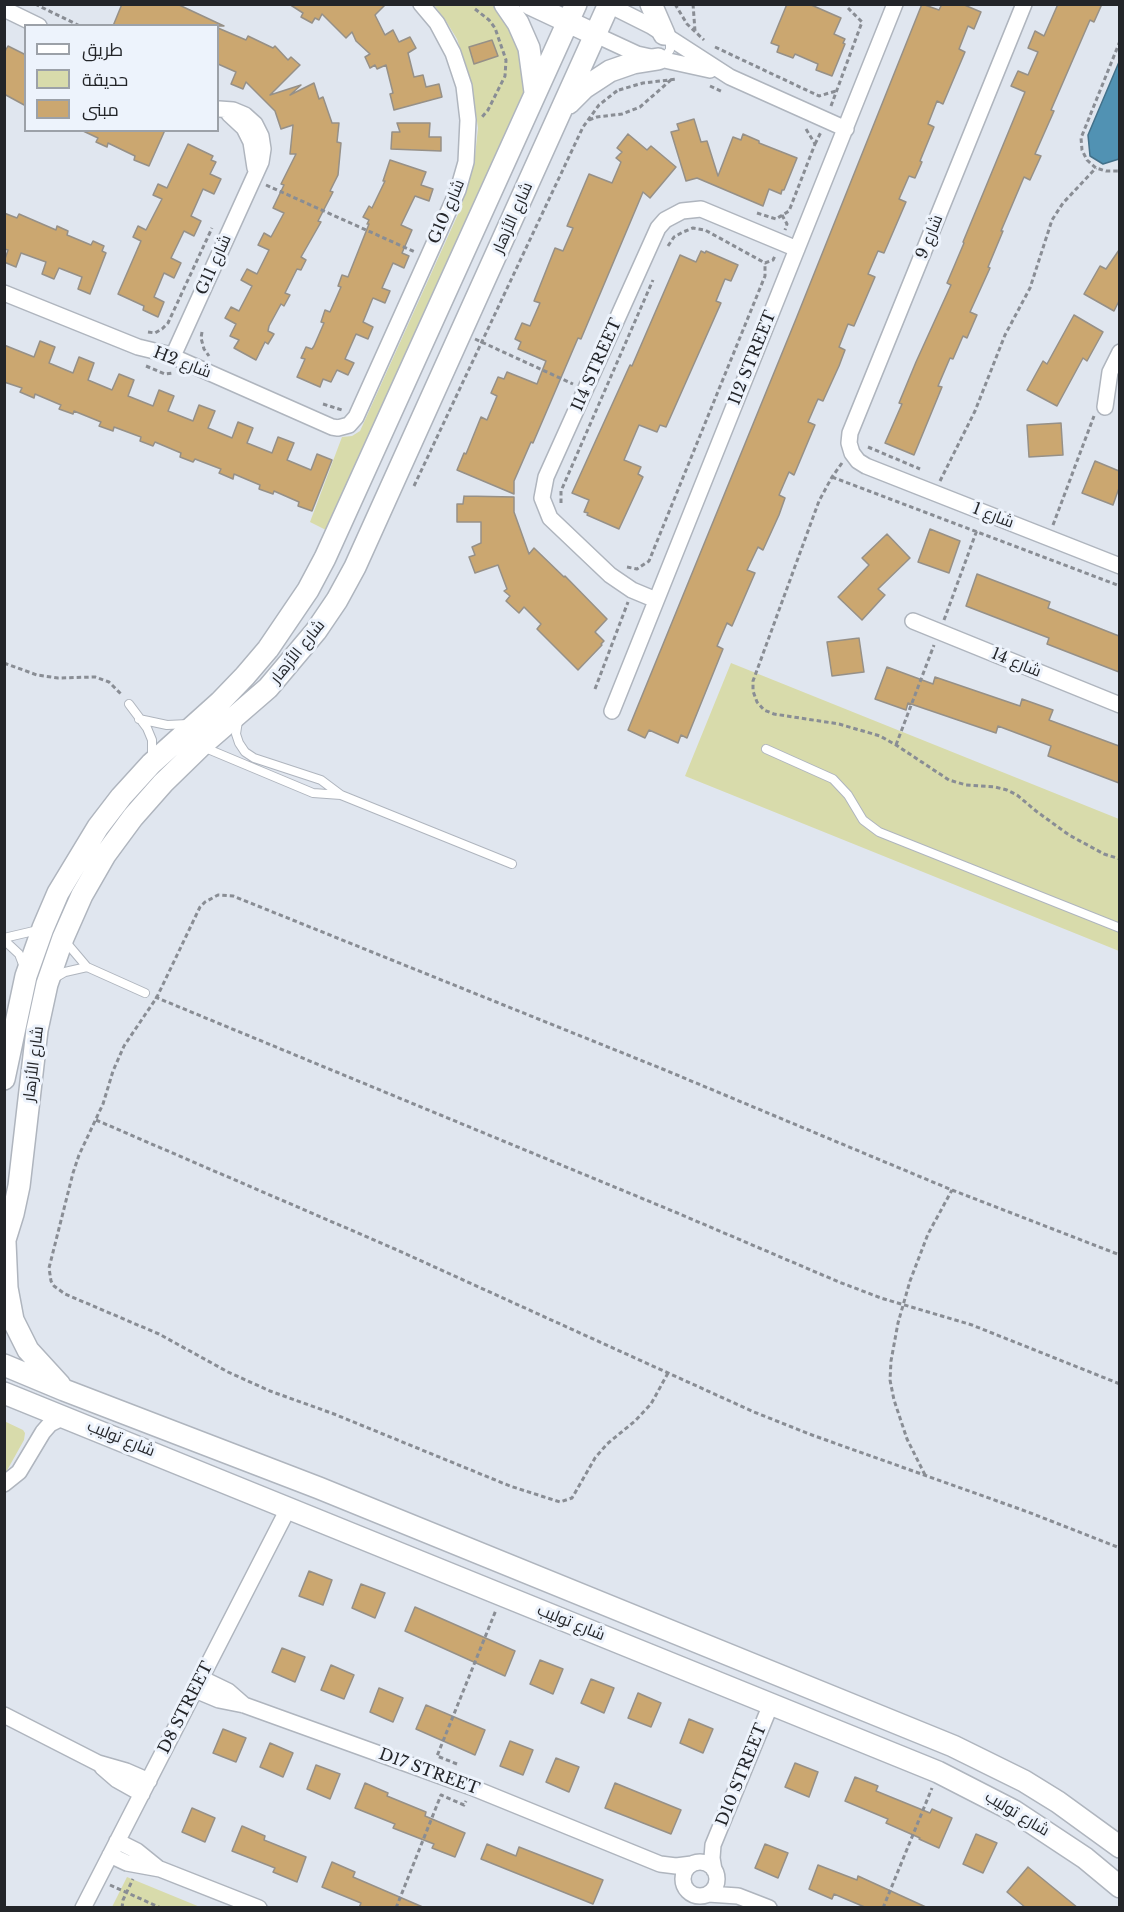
<!DOCTYPE html>
<meta charset="utf-8">
<style>
body{margin:0}
#map{position:relative;width:1124px;height:1912px;overflow:hidden;background:#e0e6ef;font-family:"Libre Baskerville",Cairo,serif}
canvas{display:block}
.frame{position:absolute;inset:0;border:6px solid #232529;pointer-events:none}
.legend{position:absolute;left:24px;top:24px;width:195px;height:108px;box-sizing:border-box;background:#edf3fc;border:2px solid #9ca1a8;margin:0;padding:8px 10px;list-style:none;font-size:18px;color:#232529}
.legend li{display:flex;align-items:center;gap:12px;height:30px}
.legend b{width:30px;border:2px solid #9ca1a8}
</style>
<div id="map">
<canvas width="1124" height="1912"></canvas>
<div class="frame"></div>
<ul class="legend">
<li><b style="height:8px;background:#fff"></b>طريق</li>
<li><b style="height:16px;background:#d8dbab"></b>حديقة</li>
<li><b style="height:16px;background:#cba770"></b>مبنى</li>
</ul>
</div>
<script>
const c = document.querySelector('canvas').getContext('2d');
c.lineJoin = 'round';
function paint(path, color) { c.fillStyle = color; c.fill(path, 'evenodd'); }
const toPath = rows => new Path2D(rows.map(r => 'M' + r).join(''));
function trace(path, color, width, dash) { c.strokeStyle = color; c.lineWidth = width; c.lineCap = dash ? 'butt' : 'round'; c.setLineDash(dash || []); c.stroke(path); }
function write(font, color, halo, rows, align = 'center') {
  c.font = font + ' "Libre Baskerville",Cairo,serif'; c.lineWidth = 6; c.setLineDash([]); c.textBaseline = 'middle'; c.strokeStyle = halo; c.fillStyle = color; for (const [text, x, y, turn = 0] of rows) {
    c.save(); c.translate(x, y); c.rotate((+turn || 0) * Math.PI / 180); c.textAlign = isNaN(turn) ? turn : align; if (halo) c.strokeText(text, 0, 0); c.fillText(text, 0, 0); c.restore();
  }
}
paint(toPath([
 [434,5,498,5,516,31,526,89,521,105,328,531,310,522,342,437,352,436,360,431,459,212,474,165,478,128,471,81,457,39,446,21],
 [731,663,1119,819,1119,951,685,776],
 [4,1421,23,1430,25,1433,24,1440,5,1474],
 [127,1877,200,1907,112,1907]
]), '#d8dbab');
const water = toPath([
 [1119,62,1119,159,1103,164,1090,156,1088,135,1119,62]
]);
paint(water, '#5192b3');
trace(water, '#43718a', 1.5);
const building = toPath([
 [122,4,177,4,224,26,113,26,122,4],
 [289,4,386,4,375,15,385,35,393,30,399,42,410,37,416,48,408,53,414,77,423,75,426,87,439,84,442,97,394,110,390,94,393,93,386,65,377,69,375,65,370,68,365,57,370,54,356,41,352,32,346,38,322,14,319,20,315,18,312,23,301,17,303,13,289,4],
 [787,4,809,4,841,18,834,34,845,39,843,43,845,44,832,76,816,70,818,64,795,54,793,58,777,52,779,46,771,43,787,4],
 [922,4,939,10,942,4,962,4,981,12,974,29,968,26,959,49,965,52,943,104,937,101,928,124,934,127,920,161,922,162,915,178,909,176,899,199,906,202,884,253,878,251,868,274,875,277,854,326,848,324,839,347,845,350,839,366,823,401,818,399,808,422,815,425,794,475,789,472,779,495,785,498,779,515,763,550,758,547,747,570,755,573,732,626,727,623,717,646,723,649,687,738,681,735,678,743,649,730,645,738,628,730,796,319,922,4],
 [1058,4,1102,4,1094,22,1090,20,1051,110,1054,111,1035,154,1041,156,1030,180,1024,177,1001,231,1003,231,988,267,990,268,970,312,977,315,967,338,963,336,953,359,950,358,938,386,942,387,914,455,885,443,902,404,899,403,916,362,951,285,947,283,964,243,963,242,1025,92,1011,86,1018,71,1028,75,1038,52,1028,48,1035,31,1044,36,1058,4],
 [218,28,246,40,248,36,273,48,275,46,288,60,291,57,300,65,270,95,301,85,290,95,314,83,319,99,323,97,332,123,339,123,337,142,341,143,338,175,330,191,333,192,318,221,321,222,301,257,306,260,301,270,297,269,285,293,290,295,284,306,281,304,269,326,268,331,274,334,268,344,265,342,256,360,234,348,239,340,230,336,236,324,225,318,231,307,239,311,252,286,241,280,247,269,257,274,269,250,258,245,264,233,271,237,284,213,273,208,284,185,281,184,296,154,290,154,293,125,281,129,275,111,246,82,243,89,231,84,236,72,218,64,218,28],
 [492,40,498,56,474,64,469,47,492,40],
 [8,46,26,55,26,106,4,94,4,53,8,46],
 [694,119,701,142,707,141,718,176,733,137,741,140,743,134,759,141,759,143,797,158,784,190,782,190,781,194,769,189,763,206,697,178,686,181,671,132,679,130,677,124,694,119],
 [397,123,430,123,429,137,441,137,441,151,391,149,392,132,400,132,397,123],
 [81,130,165,130,149,166,134,160,135,156,108,143,107,147,96,142,98,138,81,130],
 [628,134,647,150,651,146,676,167,650,198,643,192,581,339,578,338,533,443,531,442,514,481,514,494,457,470,464,453,466,454,481,417,487,420,497,396,491,393,498,377,504,379,507,372,537,384,546,361,518,349,521,342,515,339,522,323,530,326,540,303,534,301,555,248,563,251,573,228,567,226,589,174,612,183,621,162,616,158,622,152,617,148,628,134],
 [188,144,213,156,211,160,216,162,210,174,221,179,214,194,203,189,191,216,201,221,194,236,184,231,171,258,181,263,174,278,164,273,154,297,164,302,158,317,143,310,144,306,118,294,141,241,133,237,138,226,146,230,162,199,153,195,158,184,167,188,188,144],
 [390,160,426,172,421,185,433,189,429,201,415,196,401,225,412,230,402,253,409,256,404,268,393,263,382,288,390,291,385,303,373,298,372,300,363,322,373,327,368,339,356,334,345,359,354,363,348,375,337,370,331,382,323,379,320,387,297,377,305,359,301,358,306,347,312,349,314,346,324,323,321,322,325,310,330,312,341,287,338,286,342,275,348,277,369,224,367,224,369,220,363,217,369,206,372,208,385,181,383,181,390,160],
 [4,213,17,218,19,214,56,230,57,226,68,231,67,235,91,245,93,241,104,246,102,251,106,253,90,294,78,289,82,277,59,268,54,279,42,274,46,262,21,253,16,267,4,262,8,250,4,249,4,213],
 [1119,250,1119,301,1114,311,1084,294,1100,266,1106,269,1119,250],
 [701,251,705,253,706,251,738,265,731,281,725,279,716,301,721,303,666,427,660,425,657,432,639,425,624,460,641,467,638,474,643,477,619,529,587,515,588,513,584,512,589,500,572,493,630,365,632,366,680,255,696,262,701,251],
 [1074,315,1103,332,1087,361,1083,358,1057,406,1027,390,1043,361,1047,364,1074,315],
 [40,341,55,347,49,363,73,373,79,357,94,363,88,380,112,390,119,374,134,380,128,396,153,406,159,390,174,396,168,411,193,421,199,405,215,411,208,428,232,438,238,422,253,428,247,443,272,453,278,437,294,443,287,460,311,470,317,454,332,460,312,511,298,506,299,502,274,491,273,494,259,489,260,485,234,474,233,479,219,473,221,469,195,459,193,462,180,457,181,453,155,442,153,446,140,441,141,437,114,427,113,431,99,426,101,422,74,411,73,414,59,409,61,405,35,394,34,398,20,392,22,388,4,382,4,345,34,357,40,341],
 [1061,423,1063,455,1029,457,1027,425,1061,423],
 [1095,461,1119,471,1119,488,1113,505,1082,493,1095,461],
 [464,496,514,497,514,512,529,554,534,548,564,577,565,576,607,619,595,632,604,641,601,644,602,645,578,670,537,629,541,624,524,607,519,613,506,601,510,596,504,591,507,589,498,565,475,573,469,557,475,555,472,547,481,543,481,522,457,522,457,504,463,504,464,496],
 [930,529,960,541,949,573,918,562,930,529],
 [887,534,910,558,878,589,885,595,862,620,838,597,869,565,862,558,887,534],
 [977,574,1050,602,1048,608,1119,636,1119,672,1047,644,1049,638,966,606,977,574],
 [859,638,864,672,832,676,827,642,859,638],
 [887,667,933,684,935,677,1020,706,1022,699,1053,710,1049,720,1119,746,1119,783,1048,756,1051,746,998,726,996,733,908,703,906,710,875,699,887,667],
 [309,1571,332,1580,323,1605,299,1596,309,1571],
 [361,1584,385,1593,375,1618,352,1608,361,1584],
 [415,1607,515,1651,505,1676,405,1631,415,1607],
 [282,1648,305,1657,295,1682,272,1672,282,1648],
 [540,1660,563,1669,553,1694,530,1684,540,1660],
 [331,1665,354,1675,344,1699,321,1690,331,1665],
 [591,1679,614,1688,604,1713,581,1703,591,1679],
 [379,1688,403,1698,393,1722,370,1712,379,1688],
 [638,1693,661,1703,651,1727,628,1718,638,1693],
 [426,1705,485,1730,475,1755,416,1729,426,1705],
 [689,1719,713,1729,703,1753,680,1743,689,1719],
 [223,1729,246,1738,236,1762,213,1753,223,1729],
 [510,1741,533,1750,523,1775,500,1766,510,1741],
 [270,1743,293,1753,283,1777,260,1767,270,1743],
 [556,1758,579,1767,569,1792,546,1782,556,1758],
 [795,1763,818,1772,809,1797,785,1787,795,1763],
 [316,1765,340,1774,330,1799,307,1789,316,1765],
 [855,1777,878,1786,876,1791,930,1813,932,1809,952,1818,939,1848,919,1839,920,1838,886,1823,888,1819,845,1801,855,1777],
 [365,1783,388,1793,387,1796,426,1812,425,1816,465,1833,455,1857,432,1848,434,1844,393,1828,395,1824,355,1808,365,1783],
 [615,1783,681,1810,671,1834,605,1808,615,1783],
 [192,1808,215,1818,205,1842,182,1832,192,1808],
 [242,1826,265,1836,264,1840,306,1857,297,1882,273,1872,275,1868,232,1851,242,1826],
 [976,1834,997,1843,983,1873,963,1864,976,1834],
 [487,1844,516,1856,519,1847,603,1880,593,1904,481,1859,487,1844],
 [765,1844,788,1853,778,1878,755,1868,765,1844],
 [332,1862,355,1872,353,1877,425,1908,359,1908,361,1903,322,1887,332,1862],
 [818,1865,857,1880,858,1876,928,1908,867,1908,834,1894,832,1899,809,1889,818,1865],
 [1028,1867,1078,1908,1026,1908,1007,1892,1028,1867]
]);
paint(building, '#cba770');
trace(building, '#969087', 1.5);
const lane = toPath([
 [662,60,670,50,670,39],
 [129,704,147,728,152,740,152,757],
 [139,719,167,725,188,724],
 [238,721,236,734,239,743,245,752,254,758,321,780,341,795,512,864],
 [203,747,313,793,341,795],
 [766,749,833,779,848,795,863,820,879,832,1120,928],
 [4,938,38,930],
 [4,940,19,954,24,967],
 [65,941,87,967,145,993],
 [53,979,65,972,87,967]
]);
const street = toPath([
 [1024,4,850,433,849,443,852,453,858,461,866,466,1120,566],
 [609,5,651,26,730,77,846,129],
 [4,9,39,26],
 [596,35,637,54,710,70],
 [229,114,244,128,251,142,255,168],
 [4,293,138,347,167,354,332,427,338,428,349,425,356,417,428,257,458,190,466,162,468,120,464,86,453,53,437,23,421,4],
 [173,356,261,162,263,149,261,136,255,124,245,115,233,110,219,109],
 [1105,407,1110,372,1120,352],
 [656,600,632,590,610,575,550,518,542,498,546,477,658,228,665,220,682,211,701,209,797,249],
 [913,621,1120,705],
 [612,711,895,4],
 [4,1484,19,1472,43,1432,50,1424,66,1416],
 [201,1678,228,1691,244,1705],
 [195,1690,219,1700,244,1705,471,1787,660,1864,676,1866,692,1864],
 [4,1715,98,1763,126,1771,149,1781],
 [102,1767,117,1780,142,1794],
 [117,1841,137,1851,158,1868],
 [110,1855,127,1863,160,1869,259,1908],
 '683 1879a17 17 0 1 1 34 0a17 17 0 1 1-34 0Z',
 [714,1870,712,1858,713,1845,771,1704],
 [708,1894,738,1896,769,1908],
 [83,1908,289,1507]
]);
const secondary = toPath([
 [505,4,518,23,529,48,535,92],
 [530,4,596,35],
 [651,4,664,34],
 [569,103,584,88,610,71,633,63,658,59],
 [4,1079,26,976,43,928,58,893,98,827,121,797,151,764,220,702,245,676,268,649,308,590,325,558,576,4],
 [5,1242,7,1288,13,1320,28,1350,60,1385],
 [4,1243,13,1214,19,1186,37,1030,47,984,63,938,82,895,105,855,133,817,163,783,201,746,268,688,316,631,337,600,355,567,609,4],
 [4,1365,64,1390,319,1488,953,1746,1024,1781,1058,1802,1120,1847],
 [4,1393,938,1772,1014,1811,1085,1858,1120,1887]
]);
trace(lane, '#afb5be', 10);
trace(street, '#afb5be', 18);
trace(secondary, '#afb5be', 24);
trace(toPath([
 [35,4,80,26],
 [675,4,687,24,704,40],
 [693,4,695,31],
 [475,9,489,20,495,28,506,60,505,76,488,110,482,117],
 [1120,41,1081,138,1082,150,1087,160,1096,168,1106,171,1120,171],
 [715,47,819,96,836,91],
 [710,86,723,92],
 [619,90,643,83,677,79],
 [831,106,862,22,848,8],
 [589,120,597,117,622,114,640,107,672,79],
 [815,144,821,132],
 [266,185,415,252],
 [757,213,776,219,789,211,815,144,806,129],
 [782,215,787,224,785,230],
 [668,246,674,237,683,232,693,228,705,230,765,263,773,260,775,256],
 [148,332,155,333,162,329,168,323,212,228],
 [202,332,201,338,204,349,209,356],
 [475,339,573,384],
 [146,366,165,374,173,373],
 [323,404,342,410],
 [868,447,920,469],
 [842,463,832,477,819,501,753,681,753,691,757,702,764,710,774,714,839,724,880,736,896,745,949,780,966,785,995,787,1007,790,1017,795,1036,811,1069,835,1104,854,1120,859],
 [832,477,1120,586],
 [940,481,975,411,1005,335,1030,288,1052,220,1063,203,1096,168],
 [414,486,583,127,599,105,618,90],
 [561,503,561,491,653,280],
 [1053,525,1094,416],
 [627,567,637,569,649,561,765,276,765,263],
 [944,620,977,530],
 [4,663,37,675,58,678,95,677,109,682,122,695],
 [595,689,628,602],
 [896,745,934,645],
 [155,997,675,1212,839,1282,881,1298,972,1325,1120,1384],
 [96,1120,395,1249,754,1412,812,1435,1028,1512,1120,1548],
 [668,1373,651,1404,635,1421,607,1444,595,1458,572,1498,560,1502,510,1486,334,1414,270,1391,228,1372,159,1334,65,1294,54,1286,51,1281,49,1268,73,1173,79,1155,103,1104,113,1071,124,1046,157,997,200,907,205,902,218,895,233,896,665,1070,952,1190,1120,1255],
 [925,1475,907,1439,894,1400,890,1380,891,1361,898,1323,910,1281,928,1234,952,1190],
 [457,1764,437,1756,496,1610],
 [110,1885,161,1908],
 [122,1908,123,1900,133,1879],
 [396,1908,441,1795,464,1805,466,1801],
 [883,1908,932,1788]
]), '#898d94', 3, [4.5, 3]);
trace(lane, '#fff', 8);
trace(street, '#fff', 15);
trace(secondary, '#fff', 21);
write('16px', '#232529', '#edf3fc', [
 ["G10 شارع",447,212,-67],
 ["شارع الأزهار",513,218,-66],
 ["شارع 9",930,237,-68],
 ["G11 شارع",214,265,-66],
 ["I12 STREET",753,358,-68],
 ["H2 شارع",182,363,21],
 ["I14 STREET",597,365,-66],
 ["شارع 1",993,516,21],
 ["شارع الأزهار",298,652,-51],
 ["شارع 14",1016,663,22],
 ["شارع الأزهار",34,1064,-83],
 ["شارع توليب",121,1439,22],
 ["شارع توليب",571,1623,22],
 ["D8 STREET",186,1708,-63],
 ["D17 STREET",429,1772,20],
 ["D10 STREET",742,1775,-68],
 ["شارع توليب",1017,1814,31]
]);
</script>
